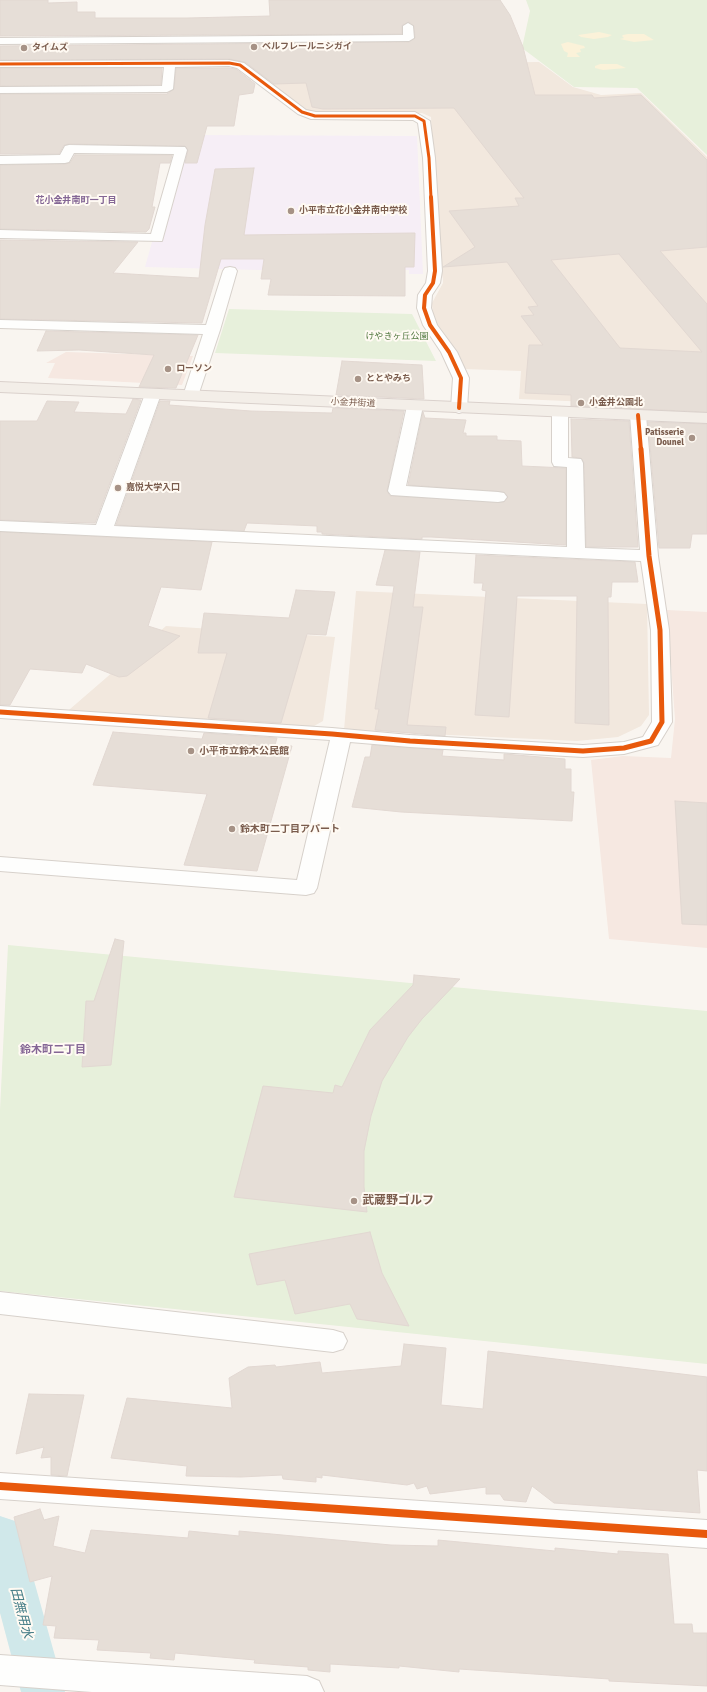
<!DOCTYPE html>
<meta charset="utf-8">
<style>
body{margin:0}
canvas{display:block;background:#f9f5f0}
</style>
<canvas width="707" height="1692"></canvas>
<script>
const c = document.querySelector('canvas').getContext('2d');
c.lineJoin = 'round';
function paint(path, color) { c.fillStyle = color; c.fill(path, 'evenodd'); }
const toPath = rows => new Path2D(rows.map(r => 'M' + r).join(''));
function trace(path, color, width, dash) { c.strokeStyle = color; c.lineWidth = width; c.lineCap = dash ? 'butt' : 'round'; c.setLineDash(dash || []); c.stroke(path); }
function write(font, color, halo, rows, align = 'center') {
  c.font = font + ' Signika,"Noto Sans JP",sans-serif'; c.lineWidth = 4; c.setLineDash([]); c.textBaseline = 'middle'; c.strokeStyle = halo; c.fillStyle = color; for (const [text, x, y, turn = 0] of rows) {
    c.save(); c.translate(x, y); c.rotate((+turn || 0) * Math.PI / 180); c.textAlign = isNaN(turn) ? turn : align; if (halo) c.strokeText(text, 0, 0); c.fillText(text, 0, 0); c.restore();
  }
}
paint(toPath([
 [216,51,454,63,539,62,573,87,601,95,641,93,707,157,707,407,519,399,521,371,464,369,438,330,433,315,432,303,443,283,443,279,439,261,431,117,422,113,390,115,306,112,242,63,216,61],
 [356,591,647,604,649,715,641,726,618,737,577,741,344,730],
 [166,626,335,637,323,721,314,726,154,722,62,716]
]), '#f2e8de');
paint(toPath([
 [66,352,193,356,182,385,48,378,55,363,46,363],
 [667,610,707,612,707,948,609,939,591,760,623,756,671,758,675,719]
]), '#f6e8e1');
paint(toPath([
 [182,135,417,136,423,274,409,274,409,270,389,270,389,272,260,270,145,267]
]), '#f6eef6');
paint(toPath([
 [526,0,707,0,707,155,637,88,574,87,522,48,530,11],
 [229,309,412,314,436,361,215,353],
 [8,945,707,1011,707,1364,0,1291,0,1110]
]), '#e7f0db');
paint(toPath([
 [599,32,612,35,608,37,594,39,581,37,578,35],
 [628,34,644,34,654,40,634,42,620,39,624,38,622,36,623,35],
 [568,42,584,46,585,48,580,49,581,52,576,53,580,57,567,57,568,53,564,51,561,44],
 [600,64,617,64,626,68,603,70,595,68,595,66]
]), '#fbf2d9');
paint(toPath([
 [0,1516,15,1521,21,1534,65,1692,21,1692,0,1613,0,1516]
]), '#d0e8ea');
const building = toPath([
 [0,0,48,0,48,3,77,2,77,12,95,12,95,18,187,18,270,16,269,0,500,0,510,15,523,47,535,95,592,95,594,98,641,95,707,160,707,247,660,251,707,304,707,412,571,406,571,395,525,393,529,345,543,345,521,316,534,315,528,307,538,306,507,262,443,267,475,247,449,211,519,206,515,198,524,198,454,108,323,109,312,107,306,83,274,84,245,62,229,59,0,60,0,46,409,42,415,38,414,26,409,22,402,25,402,34,0,36,0,0],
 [619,254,702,352,620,348,551,260,619,254],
 [0,68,162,68,161,85,0,86,0,68],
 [176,68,229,68,236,69,255,84,253,93,239,95,234,126,207,126,197,163,185,163,188,150,185,146,69,144,64,145,59,154,0,154,0,94,167,94,174,89,176,68],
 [75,155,172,155,170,163,160,163,152,207,155,207,149,229,146,232,0,229,0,165,65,164,70,163,75,155],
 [254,168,244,235,415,233,414,267,405,267,405,296,268,295,271,279,261,279,264,259,221,259,202,323,0,319,0,240,138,242,113,273,199,278,205,225,215,169,254,168],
 [46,331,198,335,176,388,139,387,154,355,79,350,37,351,46,331],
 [342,361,422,365,424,399,336,395,342,361],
 [133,399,141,400,95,523,0,520,0,421,37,421,47,401,79,402,74,412,126,414,133,399],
 [160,401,170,401,169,405,251,411,332,413,333,408,404,411,387,491,390,496,504,502,508,497,504,492,408,485,423,412,425,418,466,420,463,433,466,433,466,436,497,436,497,440,521,441,522,466,566,468,566,545,431,537,422,537,422,539,322,534,322,532,317,532,317,526,247,523,244,531,116,525,160,401],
 [571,419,629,421,638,547,586,547,584,463,581,458,572,457,571,419],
 [648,422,707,424,707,534,692,534,690,548,659,548,648,422],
 [0,532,212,542,201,590,161,587,148,626,180,636,127,676,119,677,86,664,82,673,30,669,10,705,0,705,0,532],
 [385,550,420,552,413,607,423,607,407,725,446,727,445,736,375,730,379,709,375,709,394,586,376,585,385,550],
 [476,555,635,562,638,582,612,582,611,597,608,597,609,725,575,723,577,596,517,596,509,717,475,715,486,591,482,590,483,583,474,583,476,555],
 [296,590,335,592,326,635,307,634,281,723,208,718,227,653,198,653,204,613,289,618,296,590],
 [113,732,202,739,204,733,277,738,275,745,292,746,257,871,184,865,207,794,93,785,113,732],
 [372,745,443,750,442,756,504,760,504,754,565,759,565,769,571,769,571,792,574,792,572,821,401,812,352,807,365,757,370,757,372,745],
 [675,801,707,803,707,925,682,924,675,801],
 [115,939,124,941,111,1065,82,1067,86,1001,94,1001,115,939],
 [414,975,460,979,422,1019,408,1037,382,1081,371,1116,364,1151,364,1187,367,1212,234,1197,263,1086,333,1093,335,1085,342,1087,370,1030,413,985,414,975],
 [370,1232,382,1273,409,1326,357,1319,350,1304,295,1314,285,1280,257,1285,249,1254,370,1232],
 [404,1344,446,1348,441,1405,483,1409,488,1351,707,1377,707,1471,697,1470,700,1513,554,1503,532,1486,526,1502,504,1500,500,1494,486,1494,486,1487,430,1494,427,1486,417,1489,414,1483,407,1485,322,1475,322,1478,316,1477,316,1482,283,1479,282,1475,241,1477,186,1476,187,1466,111,1458,127,1398,232,1408,229,1378,248,1367,275,1365,276,1367,320,1362,322,1373,401,1366,404,1344],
 [29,1394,84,1395,67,1476,51,1475,51,1457,41,1458,44,1447,16,1454,29,1394],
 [40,1509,44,1520,59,1516,53,1546,85,1553,91,1530,188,1538,189,1531,239,1536,239,1531,391,1545,438,1546,438,1540,555,1551,555,1548,618,1554,618,1551,668,1554,674,1624,692,1624,693,1633,707,1633,707,1686,609,1681,609,1679,459,1669,459,1672,399,1666,399,1668,330,1664,330,1672,308,1670,308,1667,254,1663,255,1660,175,1653,174,1660,150,1658,151,1653,97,1650,99,1640,54,1638,56,1626,43,1625,52,1576,30,1582,14,1517,40,1509]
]);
paint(building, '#e6ded7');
trace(building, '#e2d8d2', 1);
const minor = toPath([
 [408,23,413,26,414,38,409,41,0,44,0,38,403,35,403,26,408,23],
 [229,60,244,63,306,110,316,112,415,112,430,121,435,158,442,271,440,283,432,295,431,308,437,325,457,352,469,378,467,408,465,411,459,413,453,411,451,408,453,378,441,352,423,325,417,308,418,295,426,283,428,271,423,158,418,123,413,120,311,119,298,114,237,68,229,66,175,67,173,89,167,92,0,93,0,87,162,86,164,67,0,67,0,61,229,60],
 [69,145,185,147,187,150,162,241,0,238,0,230,151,234,174,154,74,153,69,162,65,163,0,164,0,156,60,155,65,146,69,145],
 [230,267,235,268,237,271,220,330,197,399,185,399,183,396,203,334,0,328,0,320,206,325,223,271,225,268,230,267],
 [153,389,159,391,161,394,114,526,567,547,567,467,554,466,552,462,552,412,554,409,560,407,566,409,568,412,568,458,581,459,583,463,585,548,640,550,630,415,632,412,638,410,644,412,646,415,658,556,669,630,672,722,658,745,624,754,583,757,410,747,350,742,317,888,314,893,306,895,0,871,0,857,297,880,330,740,0,718,0,706,332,728,410,735,583,745,624,742,643,737,652,722,651,630,641,561,0,531,0,521,96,525,145,394,147,391,153,389],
 [415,401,421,403,423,406,406,486,498,492,504,493,507,497,504,501,498,502,391,495,388,491,407,406,409,403,415,401],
 [0,1292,333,1330,343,1333,347,1341,343,1349,333,1352,0,1314,0,1292],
 [0,1473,707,1520,707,1548,0,1499,0,1473],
 [0,1655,307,1676,319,1681,324,1692,92,1692,0,1685,0,1655]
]);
const major = toPath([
 [0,382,707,413,707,423,0,392,0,382]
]);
trace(minor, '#d7d1cb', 2);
trace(major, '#dad1cc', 2);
paint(minor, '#fefefd');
paint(major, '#f3eee8');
trace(toPath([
 [0,64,229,63,240,65,302,112,315,116,415,116,424,121,429,158,431,198]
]), '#e8590c', 3);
trace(toPath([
 [431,197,435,271,433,283,425,295,424,308,430,325,449,352,461,378,459,408],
 [638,415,641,450]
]), '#e8590c', 4);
trace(toPath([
 [0,712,332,734,410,741,583,751,624,748,651,741,662,722,660,630,649,556,641,449]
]), '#e8590c', 5);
trace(toPath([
 [0,1486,707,1534]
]), '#e8590c', 8);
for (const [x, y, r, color] of [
 [254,47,4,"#a69286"],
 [24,48,4,"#a69286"],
 [291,211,4,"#a69286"],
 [168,369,4,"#a69286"],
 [358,379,4,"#a69286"],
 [581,403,4,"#a69286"],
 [692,438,4,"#a69286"],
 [118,488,4,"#a69286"],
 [191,751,4,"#a69286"],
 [232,829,4,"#a69286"],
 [354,1201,4,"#a69286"]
]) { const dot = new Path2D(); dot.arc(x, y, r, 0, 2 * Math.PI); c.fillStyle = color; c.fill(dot); trace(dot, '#fffaf3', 1.5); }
write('bold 9px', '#7a5c4d', '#fffaf3', [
 ["ベルフレールニシガイ",262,47],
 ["タイムズ",32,48],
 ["小平市立花小金井南中学校",299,211],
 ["ローソン",176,369],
 ["ととやみち",366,379],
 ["小金井公園北",589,403],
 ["Patisserie",684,433,"right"],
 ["Dounel",684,443,"right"],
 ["嘉悦大学入口",126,488]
], 'left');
write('bold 9px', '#846695', '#fffaf3', [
 ["花小金井南町一丁目",76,201]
]);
write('9px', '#537a41', '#fffaf3', [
 ["けやきヶ丘公園",397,337]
]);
write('9px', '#7a5c4d', '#fffaf3', [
 ["小金井街道",353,403,3]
]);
write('bold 10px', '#7a5c4d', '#fffaf3', [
 ["小平市立鈴木公民館",199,751],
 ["鈴木町二丁目アパート",240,829]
], 'left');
write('bold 11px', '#846695', '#fffaf3', [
 ["鈴木町二丁目",53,1050]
]);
write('bold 12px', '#7a5c4d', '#fffaf3', [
 ["武蔵野ゴルフ",362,1201]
], 'left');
write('italic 13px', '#437c86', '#fffaf3', [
 ["田無用水",21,1613,75]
]);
</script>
